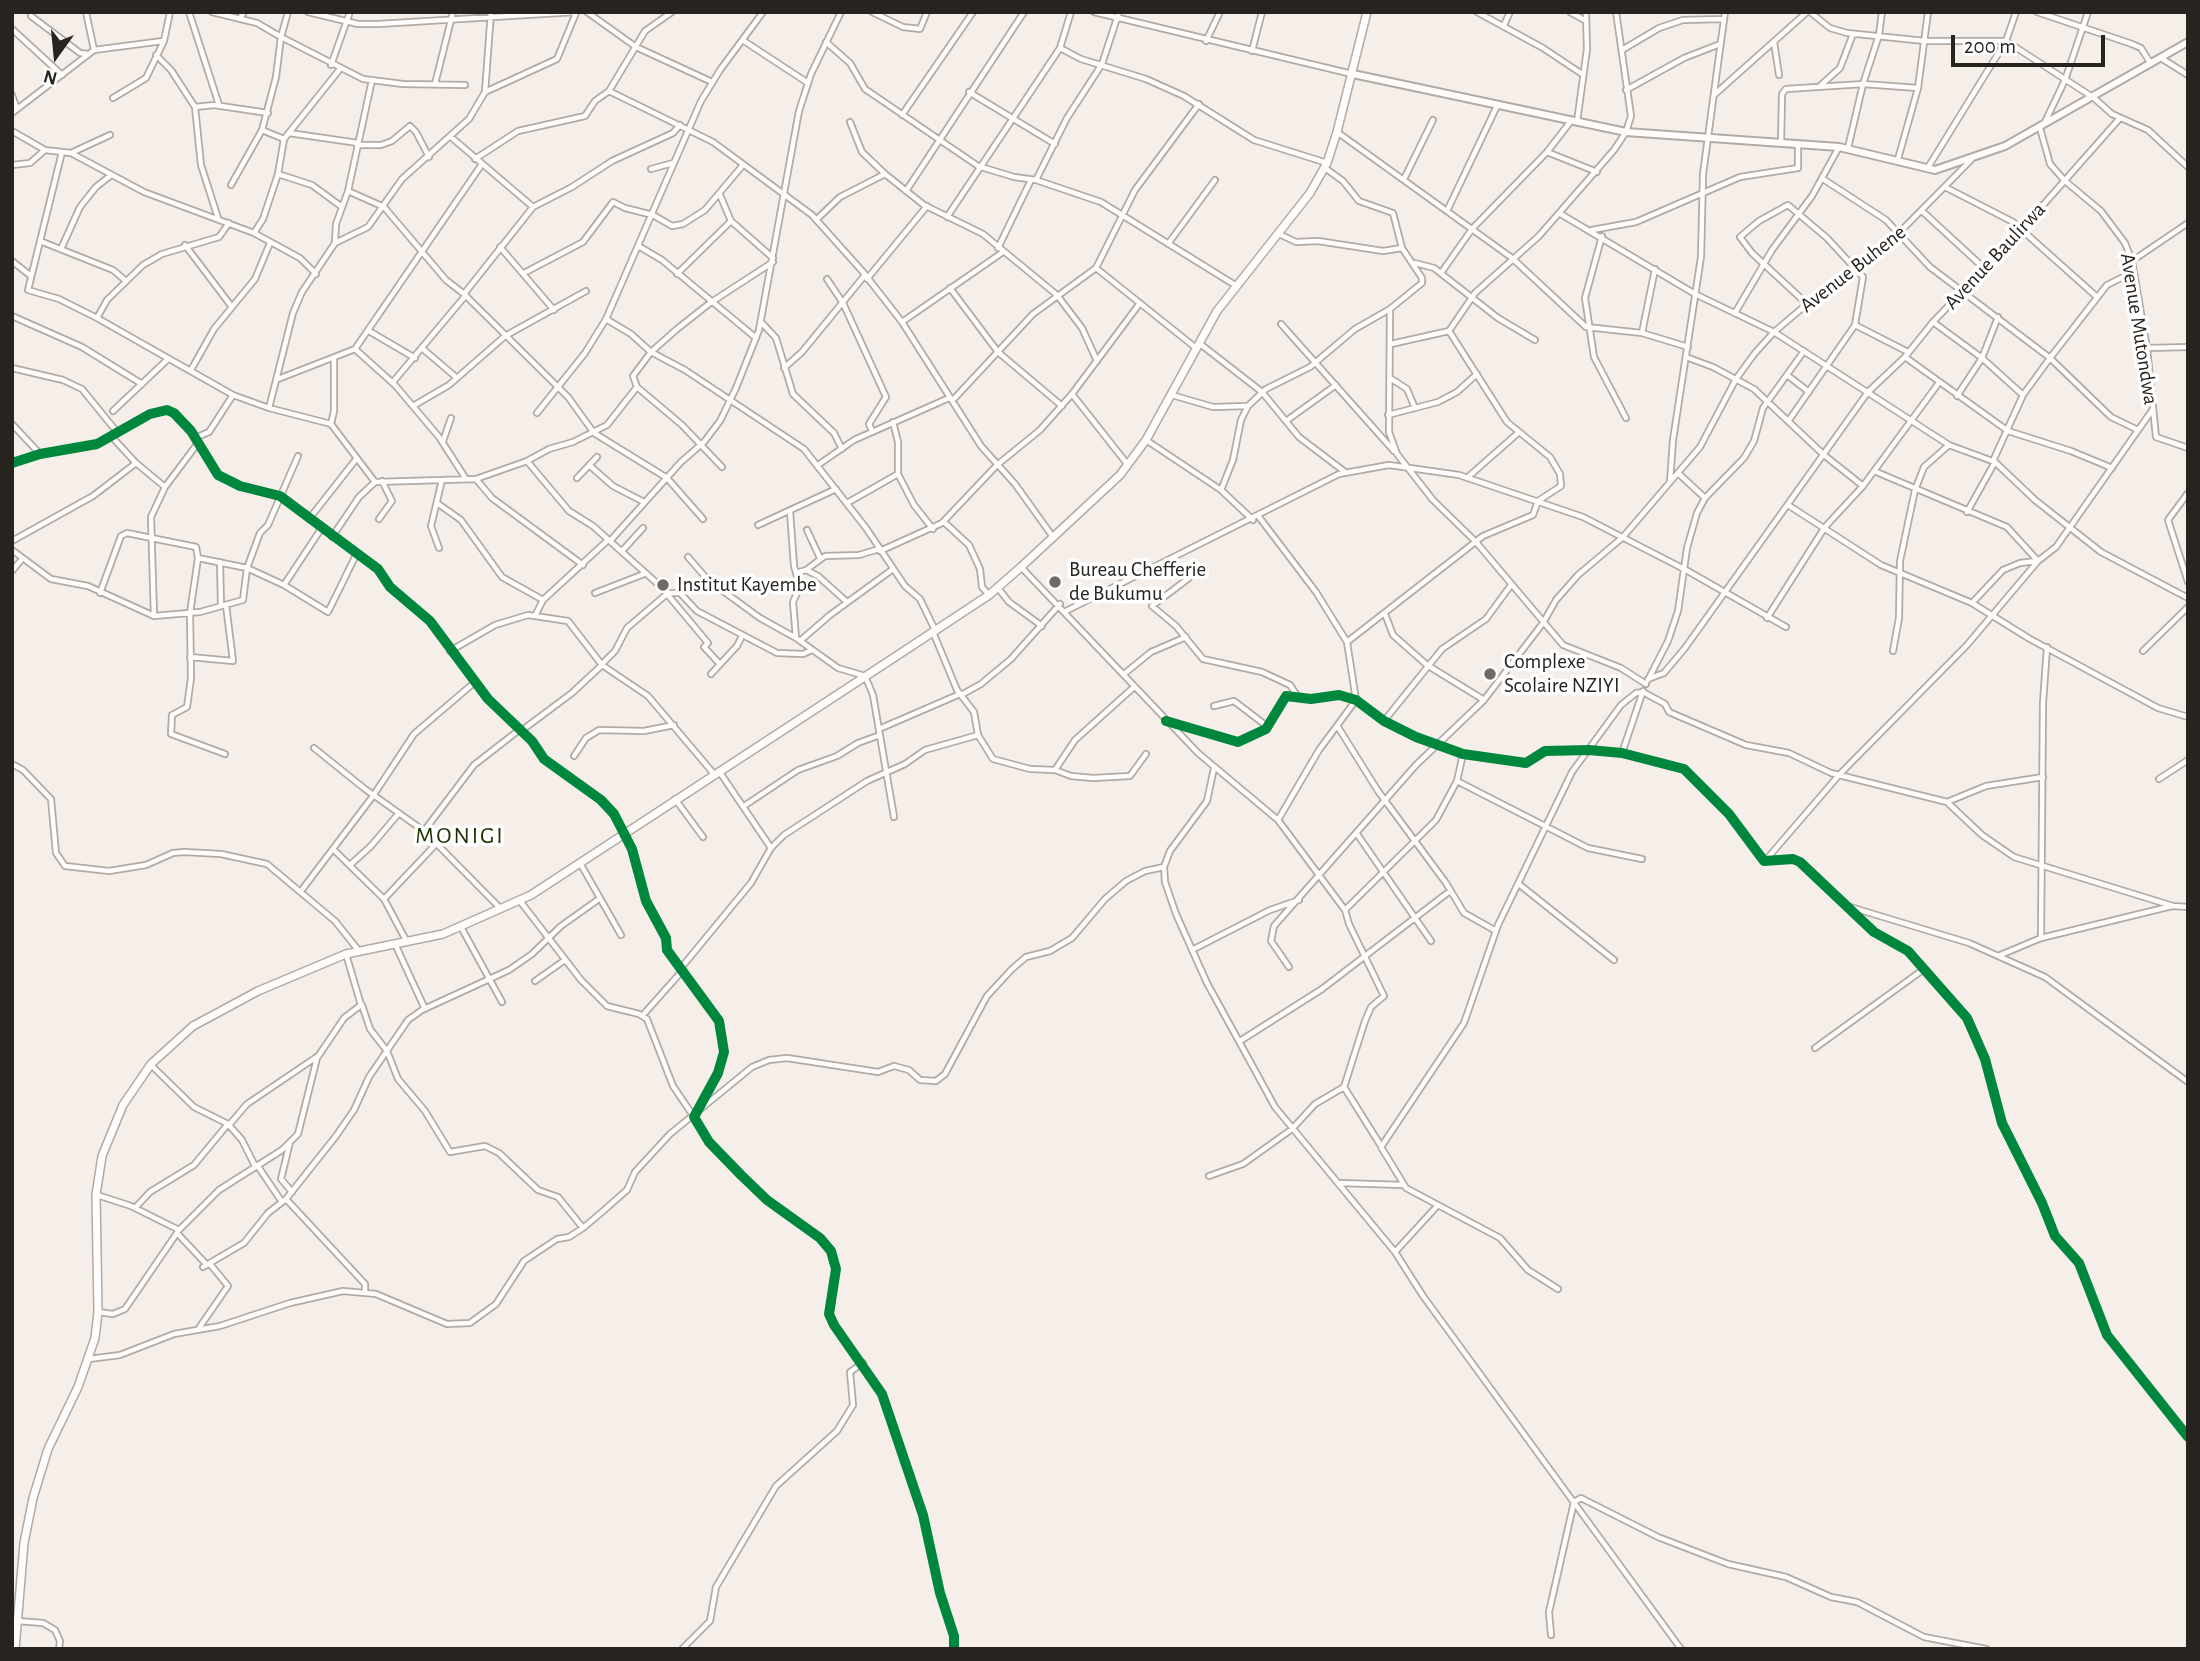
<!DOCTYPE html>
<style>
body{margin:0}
#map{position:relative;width:2200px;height:1661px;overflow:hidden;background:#f6efe9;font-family:"Alegreya Sans",sans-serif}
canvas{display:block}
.frame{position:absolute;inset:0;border:14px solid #27231f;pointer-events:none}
.north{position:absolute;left:21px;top:21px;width:70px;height:70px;-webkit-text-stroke:5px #fff;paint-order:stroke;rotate:195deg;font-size:19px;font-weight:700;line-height:28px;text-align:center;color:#27231f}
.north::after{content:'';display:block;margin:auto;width:24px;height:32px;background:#27231f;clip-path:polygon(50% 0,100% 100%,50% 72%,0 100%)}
.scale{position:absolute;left:1951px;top:35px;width:154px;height:32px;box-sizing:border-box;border:4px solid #27231f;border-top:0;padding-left:9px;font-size:21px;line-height:24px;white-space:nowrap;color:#27231f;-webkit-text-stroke:5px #fff;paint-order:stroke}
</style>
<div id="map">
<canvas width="2200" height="1661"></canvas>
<div class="frame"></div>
<div class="north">N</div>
<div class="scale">200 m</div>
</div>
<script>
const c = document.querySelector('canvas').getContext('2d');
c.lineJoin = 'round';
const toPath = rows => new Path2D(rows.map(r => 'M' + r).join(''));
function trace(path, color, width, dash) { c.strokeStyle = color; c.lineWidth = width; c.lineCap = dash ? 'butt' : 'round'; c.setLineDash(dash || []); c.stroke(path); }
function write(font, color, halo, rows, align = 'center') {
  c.font = font + ' "Alegreya Sans",sans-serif'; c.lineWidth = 7; c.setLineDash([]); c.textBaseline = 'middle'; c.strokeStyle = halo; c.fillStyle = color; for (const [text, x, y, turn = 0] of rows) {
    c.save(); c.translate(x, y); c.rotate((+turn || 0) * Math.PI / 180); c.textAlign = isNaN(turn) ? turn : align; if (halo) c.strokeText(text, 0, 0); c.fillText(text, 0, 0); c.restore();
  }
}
const minor = toPath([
 [189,12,219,105],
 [212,12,257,23,281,37,276,77,262,130,231,185],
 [288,12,281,37,363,79,403,84,465,85],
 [308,12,358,24,378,24,576,12],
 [587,12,636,47,712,82],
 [872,12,903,27,920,29,927,12],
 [1094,12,1352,74],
 [1477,12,1543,48,1582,74],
 [1570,12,1586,21],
 [1810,12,1830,28,1847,33,1925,41,2006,41,2094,98,2112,114,2148,130,2188,167],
 [2037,12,2132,44,2141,48,2151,64],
 [31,16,80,53,88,54],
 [240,18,244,12],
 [1504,25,1510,12],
 [12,29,62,75],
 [744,41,808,83],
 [1206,41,1220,12],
 [826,42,850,63,865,89,978,166,1014,177,1036,180,1101,202,1235,285],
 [1774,42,1779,75],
 [1060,48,1081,59,1146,79,1184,96,1254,140,1327,163],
 [94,50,163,41],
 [1622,50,1659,28,1683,20,1723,19],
 [1252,51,1262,12],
 [156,55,171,70,195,107,201,165,218,218],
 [2161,58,2188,75],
 [331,65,350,12],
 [435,84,453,12],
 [1821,85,1840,68,1853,34],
 [1626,90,1684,58,1720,44],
 [609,91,645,31,672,12],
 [485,92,557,59,576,13],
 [969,92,1055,144],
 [12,95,17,109],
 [1714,95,1807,12],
 [113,98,146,78,164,41,170,12],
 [195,107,214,105,268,113],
 [12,113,94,50,86,12],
 [902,115,973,12],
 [850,122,862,152,885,174],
 [1577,122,1587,49,1586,12],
 [2045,122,2065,80,2088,12],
 [2040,128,2050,164,2065,181,2101,211,2125,243,2132,261,2147,348,2156,437,2188,448],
 [262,130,284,139],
 [12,131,45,150,71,153,144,192,254,233,300,258,316,274],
 [1337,132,1512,258,1586,327,1642,333,1688,347],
 [289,133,358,143],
 [451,137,533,207,572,187,612,161,673,133,680,125],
 [1781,143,1782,94,1786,89,1863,84,1918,88],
 [357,145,381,145,392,141,410,126,416,132,429,157],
 [1848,148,1863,84,1879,35,1882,12],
 [62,152,28,290,59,299,97,318,233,395,269,408,331,424,375,482,476,479,527,461,569,511,593,526,668,593],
 [1547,152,1597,172],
 [71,153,110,135],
 [475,159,518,131,585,116,595,101,609,91,713,142,812,215,863,272,902,322,981,446,1015,484,1053,537],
 [1898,159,1918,88,1928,12],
 [12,165,30,163,45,150],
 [651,169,673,163],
 [1927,169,2006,41,2016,12],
 [278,174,312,185,342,207],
 [1404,179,1433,120],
 [1823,179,1886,220,1930,267,2050,358,2111,417,2138,430],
 [1036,180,1067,118,1102,64,1119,12],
 [1945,187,2013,222,2097,297],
 [348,191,384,207,446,280,464,294,568,397,594,433,667,478,703,519],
 [906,191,1024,12],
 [720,195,731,221,773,258],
 [1447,211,1497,106],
 [1922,211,1985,269],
 [1559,213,1695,294,1774,332,1949,445,1995,462,2035,500,2101,552,2188,598],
 [947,217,1060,48,1071,12],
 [816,220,840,197,885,174,924,205,983,234,1057,295,1082,328,1097,361],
 [1592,230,1636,222,1740,177,1798,168,1798,145],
 [254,233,263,219,278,174,284,139,340,69],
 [1279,234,1296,242,1318,241,1383,251,1402,248],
 [1602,236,1585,298,1594,357,1626,418],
 [40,241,113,270,126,281],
 [335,242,336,224,348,191,372,80],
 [1168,244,1215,180],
 [185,245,232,307],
 [500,247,554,310],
 [640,247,662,260,756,338],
 [998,248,1031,180],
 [61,249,80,207,96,187,110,176],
 [12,261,31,276],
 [2132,261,2188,223],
 [1415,263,1434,268,1498,318,1535,340],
 [1096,268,1196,348],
 [524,273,583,242,613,202,625,208,653,215,672,226,683,224,705,210,743,165],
 [1441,273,1472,229,1547,152,1571,121],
 [677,274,731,221],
 [827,279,843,303,886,397,869,424,872,431],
 [867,279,927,206],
 [950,288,998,352,1062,406],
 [464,294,533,207],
 [1390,309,1389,432,1397,454,1433,500,1476,542,1563,645,1621,668,1646,684],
 [1735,313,1772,250,1812,196,1839,147],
 [12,316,82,347,142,384],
 [97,318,107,300,143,265,162,254,219,237,229,223],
 [606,319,631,334,651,352,685,370,804,449,866,528,905,586,920,599,935,630],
 [761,322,776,338,793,394,834,433,842,449],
 [902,322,1003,252],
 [1933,322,1982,358,2023,395],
 [1281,324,1394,451],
 [1855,325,1908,352],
 [369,331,415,358],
 [1642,333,1655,269],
 [1199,343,1262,392,1299,437,1345,472],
 [1391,344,1449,331,1475,293,1539,236,1614,150,1626,132,1631,116,1616,12],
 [2147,348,2188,347],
 [355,349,395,385,439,437,466,479],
 [423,349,457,378],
 [1686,357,1713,367,1754,389,1824,455,1863,486],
 [1905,357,2008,431,2071,451,2112,468],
 [12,368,63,380,82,389,117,432],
 [784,368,802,352,865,275],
 [191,370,214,329,255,279,270,243],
 [1787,375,1809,392],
 [1390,378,1407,389,1415,408],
 [278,379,355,349,482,164],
 [393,382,466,295],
 [1072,394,1128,465],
 [1172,395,1213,407,1247,406],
 [1957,396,1982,358,1998,317],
 [952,401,1033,314,1096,268,1135,190,1199,104],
 [413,406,449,385,505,336,586,291],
 [269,408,293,313,302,292,335,243,368,227,402,179,469,119,485,92,491,12],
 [113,411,168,359],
 [537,413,585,353,606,319,701,101,720,70,763,12],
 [1388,415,1438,402,1457,392,1477,374],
 [1789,420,1855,325,1863,277,1827,238,1788,205,1759,221,1740,237,1752,253,1807,304],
 [1286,421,1336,385],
 [12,424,40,454],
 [331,424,334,411,334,358],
 [195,438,209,432,233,395],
 [1146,440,1221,490,1253,520],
 [443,441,451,418],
 [527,461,549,449,573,442,607,425,637,387],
 [1993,461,2023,395,2050,358,2107,285,2133,272],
 [12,463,40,454,97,444,150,414,167,410,174,413,191,431,218,475,240,486,280,496,378,569,390,587,430,621,488,699,532,741,544,759,601,800,614,814,632,849,646,901,666,938,667,950,719,1021,724,1052,718,1073,694,1117,709,1142,741,1175,767,1200,820,1238,831,1251,836,1269,829,1314,834,1325,882,1394,923,1515,940,1593,954,1636,954,1649],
 [136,463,165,487,198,443],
 [589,465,613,486,644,502],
 [818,465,854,440,949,398],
 [722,467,682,425,637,387,633,376,651,352,677,329,710,303,773,262],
 [1874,471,2007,527,2038,561],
 [1678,473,1705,498],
 [898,474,914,505,933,529],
 [1468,477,1518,433],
 [577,478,597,457],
 [476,479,492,498,583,565],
 [1670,482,1673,440,1701,257,1703,174,1725,12],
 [1221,490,1233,460,1241,420,1248,406,1266,389,1310,367,1355,329,1390,309,1422,283,1422,278,1402,248,1393,213,1359,201,1343,181,1325,168],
 [2188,493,2168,520,2188,582],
 [437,503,461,520,502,577,543,600],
 [847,503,898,474,898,442,893,422],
 [1788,505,1881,565,1972,603,2030,639,2158,708,2188,717],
 [790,511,794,566,800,586,793,602,796,638],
 [1967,512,1995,462],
 [1259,517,1316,592,1347,642,1356,700,1319,750,1278,820],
 [309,519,357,458],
 [379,519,392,501,382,481],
 [944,522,969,545,980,569,982,587,989,595],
 [758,525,836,489],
 [807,530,820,558],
 [332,537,359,497,375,482],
 [12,541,93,496,136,463,111,436],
 [610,541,681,462,704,442,720,421,736,388,759,330,799,111,811,74,841,12],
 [439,548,431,526,442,480],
 [12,550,51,579,88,586,154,616,200,612,243,600,247,568,284,585,328,612,357,553],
 [622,551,643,528],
 [880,551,942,523,997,465,1040,430,1072,394,1140,303],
 [688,557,708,580,760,618,796,638,838,668,865,676,873,695,894,817],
 [198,558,190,613,191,678,187,707,172,715,171,734,225,754],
 [220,562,221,606],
 [1021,567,1198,753,1278,820,1345,910,1349,924,1384,996,1371,1007,1365,1021,1344,1087,1315,1104,1292,1129,1243,1164,1209,1176],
 [806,570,825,556,859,555,879,549],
 [12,571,22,559],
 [796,573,806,570,818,576,847,602],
 [1189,578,1152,606,1176,626,1203,659,1262,672,1290,685,1298,697],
 [284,585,321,529],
 [998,588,1009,602,1042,626],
 [100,593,121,536,127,533,196,547,198,558,247,568,260,533,268,525,298,456],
 [595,593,644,574],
 [680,593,690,585,708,580],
 [667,594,708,643,704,647,719,663],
 [1972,603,2003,570,2020,563,2037,561],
 [1066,611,1339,474,1389,465,1459,475,1583,517,1686,570,1786,627],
 [1385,614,1393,635,1427,665,1484,700],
 [154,616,151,517,165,487],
 [535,616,543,600,608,540],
 [1767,618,1825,527,1863,486,1938,384],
 [933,632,957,690,974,712,978,735,993,759,1030,769,1055,770,1071,776,1093,778,1130,776,1146,754],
 [800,641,830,615,893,569],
 [1347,642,1483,536,1533,515,1538,501,1561,486,1560,474,1550,457,1507,422,1449,331],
 [450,651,495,625,528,615,568,621,602,665,648,696,714,774],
 [1893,651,1899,618,1900,561,1915,490,1924,467,1949,445],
 [2143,651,2188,607],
 [190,657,233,661,226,605],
 [602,664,615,651,627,628,668,593,680,593,697,611,777,653,803,654,812,650],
 [711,674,737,646,742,636],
 [1124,674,1151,652,1186,637],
 [1648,679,1664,673,1685,648,1868,392,1905,357,1933,322,2021,230,2120,118],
 [1648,680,1668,641,1678,611,1687,548,1697,513,1705,498,1744,458,1754,441,1763,408,1804,351],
 [961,695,981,684,1011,659,1060,604],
 [1214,706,1234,701,1268,727],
 [1166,721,1238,742,1266,729,1286,696,1311,699,1339,695,1356,700,1384,721,1416,737,1463,754,1526,763,1545,751,1589,750,1622,753,1684,769,1729,814,1764,861,1793,859,1800,862,1874,932,1908,951,1967,1018,1985,1059,2002,1123,2042,1203,2055,1236,2079,1263,2107,1335,2188,1437],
 [1384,721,1442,649,1486,619,1511,585],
 [1338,727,1378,791,1446,883,1464,913,1496,931],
 [879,729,960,694],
 [521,731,572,693,602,665],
 [314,748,365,789,424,831,501,909],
 [1622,753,1643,691],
 [1463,754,1457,781,1588,848,1642,859],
 [574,756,586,738,599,730,644,731,674,725],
 [12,764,23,770,51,799,56,853,65,866,109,871,146,865,173,853,184,852,221,854,267,864,335,921,359,951],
 [1214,768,1207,801,1170,851,1164,867,1165,882,1176,914,1207,983,1275,1107,1395,1252,1423,1296,1681,1649],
 [1055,770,1075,740,1134,687],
 [719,771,771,848],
 [2159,779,2188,760],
 [675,799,703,837],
 [1947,802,1986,786,2043,777],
 [744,806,798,770,837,756,858,743,880,735],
 [424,831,474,765,519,730],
 [1357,834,1431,941],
 [333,849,384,899,407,942],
 [1765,861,1839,775,1967,645,2038,561,2056,547,2153,409],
 [580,863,621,935],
 [350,865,371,846,399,813],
 [1520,885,1614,960],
 [301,891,373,796,414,734,475,682],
 [384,899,437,843],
 [520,901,581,980,607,1006,639,1014,647,1019,673,1086,694,1117],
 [1847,906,1969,943,2045,977,2188,1082],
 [1345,910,1436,820,1457,781],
 [461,927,502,1002],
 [2041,938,2172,906],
 [395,944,425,1009],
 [1192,950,1270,910,1299,900],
 [1998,956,2041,938,2043,703,2047,647],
 [1289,967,1271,941,1274,926,1416,765,1484,700,1543,623,1556,600,1578,575,1623,537,1700,447,1736,379,1755,353,1774,332,1807,304,1882,250,1971,160],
 [681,968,751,883,771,848,784,835,867,781,905,764,925,750,978,735],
 [535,981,565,960],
 [362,1005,370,1029,387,1051,398,1079,425,1111,450,1152,485,1146,499,1153,538,1190,558,1197,583,1228],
 [642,1016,683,970],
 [1240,1041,1322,989,1450,891],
 [1815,1048,1924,969],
 [151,1065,194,1107,228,1124,242,1140,255,1166],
 [1344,1087,1381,1146],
 [229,1125,247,1104,318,1056],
 [290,1142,281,1179,292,1192],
 [257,1165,282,1202],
 [1340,1183,1403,1185],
 [97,1195,131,1206,179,1230],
 [286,1199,365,1284,365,1292],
 [135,1208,150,1192,194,1165,228,1124],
 [177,1233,207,1265],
 [1395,1252,1438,1205],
 [203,1267,244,1243,268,1213,286,1199,336,1136,354,1110,369,1077,408,1020,422,1010,509,970,532,954,561,926,599,899],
 [1558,1289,1528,1270,1500,1238,1406,1188,1381,1147,1464,1023,1498,925,1572,772,1621,705,1636,693,1643,692,1665,704,1669,712,1746,745,1789,753,1831,773,1947,802,1982,835,2014,857,2173,906,2188,907],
 [98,1312,113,1314,125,1309,179,1230,219,1190,282,1150,298,1134,317,1058,344,1018,361,1005,346,954],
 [199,1328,228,1286,210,1264],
 [89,1359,120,1355,174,1334,220,1326,290,1303,343,1291,376,1294,447,1324,470,1323,496,1304,524,1261,557,1239,569,1237,583,1228,602,1212,627,1190,635,1172,670,1134,752,1067,769,1060,787,1058,878,1072,894,1066,909,1070,920,1080,936,1081,945,1074,987,996,1012,969,1026,957,1050,951,1072,938,1105,899,1126,881,1145,871,1164,867],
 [18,1621,43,1623,55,1630,60,1641,59,1649],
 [1551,1635,1549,1612,1574,1502,1581,1498,1658,1537,1728,1564,1786,1577,1831,1597,1857,1602,1924,1637,1986,1649],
 [682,1649,710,1621,716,1587,776,1486,837,1431,853,1405,850,1372,863,1363]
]);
const secondary = toPath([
 [1353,74,1626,132,1839,147,1935,170,2005,146,2188,42]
]);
const trunk = toPath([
 [15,1649,24,1543,33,1498,48,1449,78,1387,95,1338,98,1312,96,1195,102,1156,123,1105,151,1064,193,1026,258,991,346,954,443,934,531,895,895,657,989,595,1021,567,1120,475,1146,440,1217,311,1310,193,1327,163,1337,132,1367,12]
]);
trace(minor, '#b1aba7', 8);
trace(secondary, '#b1aba7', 10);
trace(trunk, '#b1aba7', 10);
trace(minor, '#fefdfc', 4.5);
trace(secondary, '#fefdfc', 6);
trace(trunk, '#fefdfc', 7);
trace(toPath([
 [12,463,40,454,97,444,150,414,167,410,174,413,191,431,218,475,240,486,280,496,378,569,390,587,430,621,488,699,532,741,544,759,601,800,614,814,632,849,646,901,666,938,667,950,719,1021,724,1052,718,1073,694,1117,709,1142,741,1175,767,1200,820,1238,831,1251,836,1269,829,1314,834,1325,882,1394,923,1515,940,1593,954,1636,954,1649],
 [1166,721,1238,742,1266,729,1286,696,1311,699,1339,695,1356,700,1384,721,1416,737,1463,754,1526,763,1545,751,1589,750,1622,753,1684,769,1729,814,1764,861,1793,859,1800,862,1874,932,1908,951,1967,1018,1985,1059,2002,1123,2042,1203,2055,1236,2079,1263,2107,1335,2188,1437]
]), '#00873e', 10);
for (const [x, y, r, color] of [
 [1055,582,7,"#6f6a66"],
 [663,585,7,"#6f6a66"],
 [1490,674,7,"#6f6a66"]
]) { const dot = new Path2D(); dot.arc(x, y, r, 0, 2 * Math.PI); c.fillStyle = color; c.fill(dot); trace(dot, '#fff', 2.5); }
write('21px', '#27231f', '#fff', [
 ["Avenue Baulirwa",1995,256,-47],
 ["Avenue Buhene",1853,269,-38],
 ["Avenue Mutondwa",2139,329,81]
]);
write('21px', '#27231f', '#fff', [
 ["Bureau Chefferie",1069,570],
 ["de Bukumu",1069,594],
 ["Institut Kayembe",677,585],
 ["Complexe",1504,662],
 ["Scolaire NZIYI",1504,686]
], 'left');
c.letterSpacing = '2px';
write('24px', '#1d3300', '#fff', [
 ["MONIGI",460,836]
]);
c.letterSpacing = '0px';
</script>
